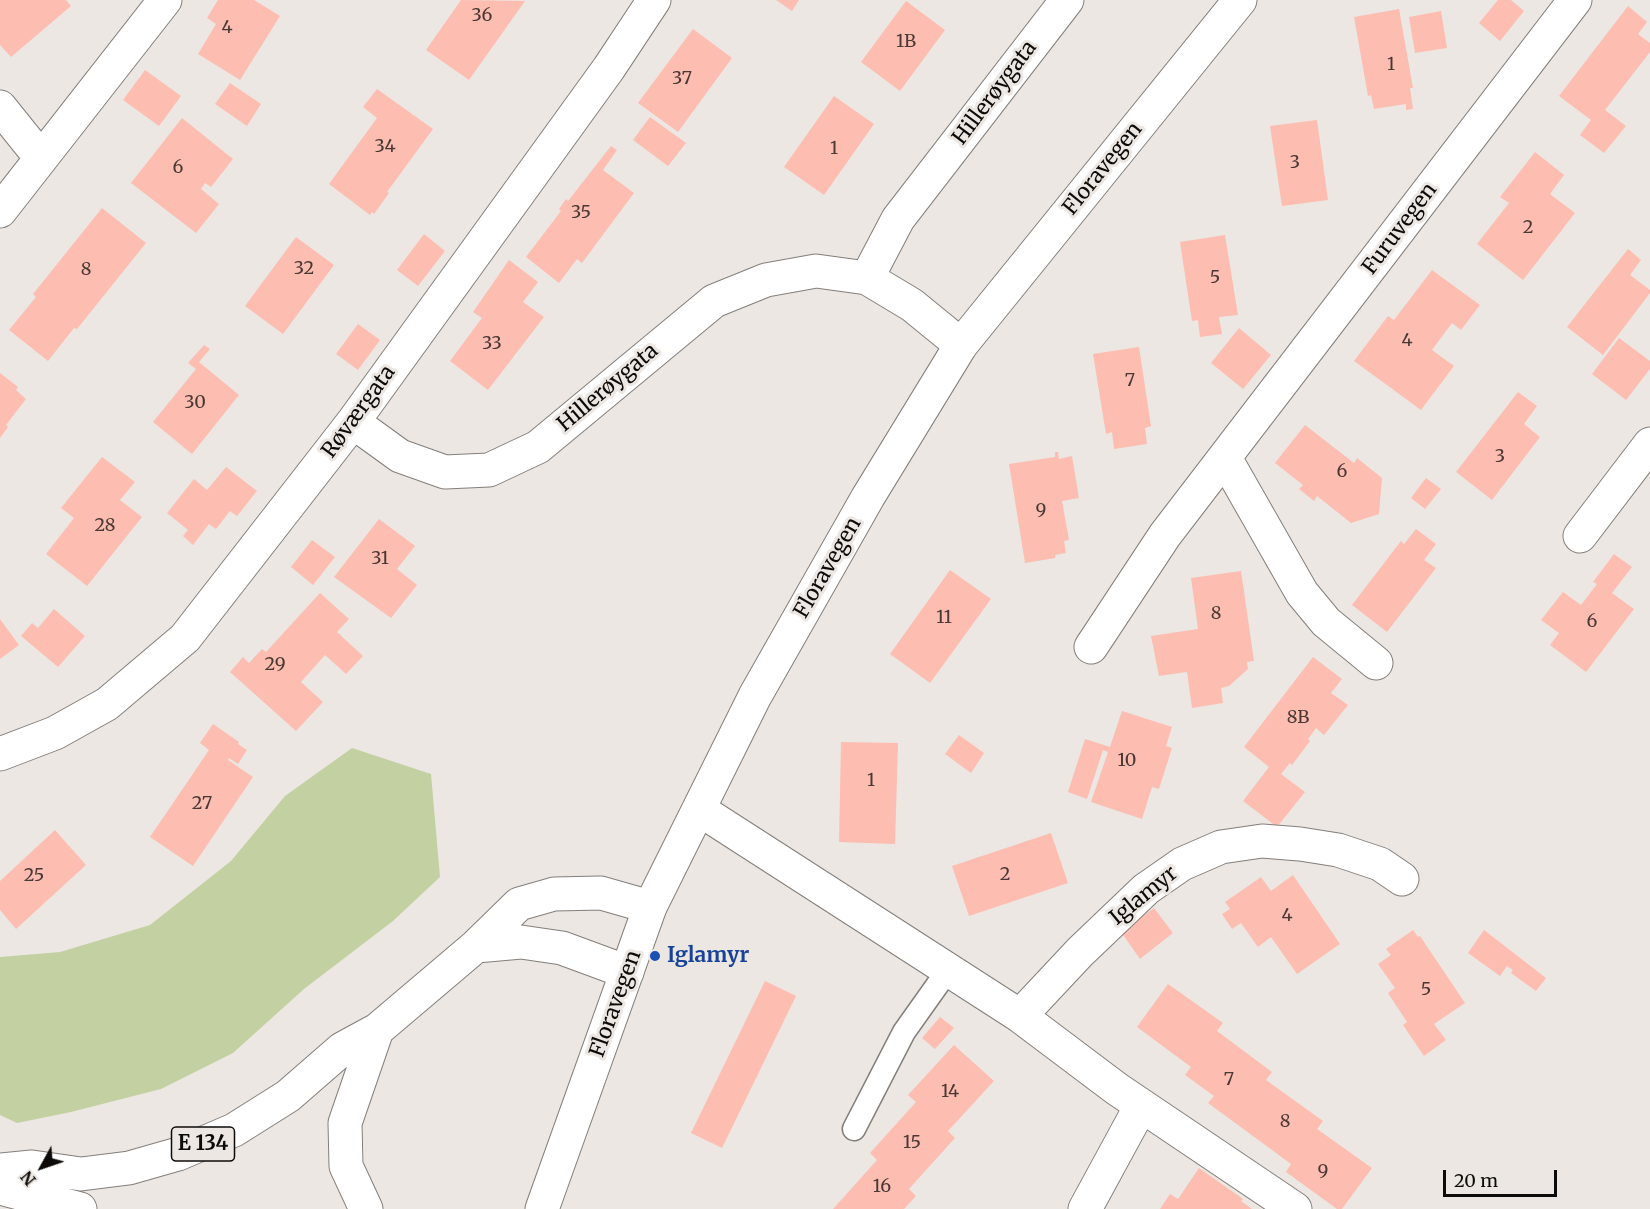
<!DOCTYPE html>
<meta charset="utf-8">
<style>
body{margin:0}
#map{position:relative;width:1650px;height:1209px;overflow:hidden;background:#ece7e2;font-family:Merriweather,serif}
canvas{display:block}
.north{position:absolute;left:12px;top:1137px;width:60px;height:60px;-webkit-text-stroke:4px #ece7e2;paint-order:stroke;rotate:230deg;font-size:16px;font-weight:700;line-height:24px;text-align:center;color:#0d0b09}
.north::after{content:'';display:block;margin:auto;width:21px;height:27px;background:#0d0b09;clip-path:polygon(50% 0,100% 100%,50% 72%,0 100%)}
.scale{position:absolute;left:1443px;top:1170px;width:114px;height:27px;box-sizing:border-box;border:3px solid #0d0b09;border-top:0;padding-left:8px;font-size:18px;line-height:21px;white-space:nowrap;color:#0d0b09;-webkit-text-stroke:4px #ece7e2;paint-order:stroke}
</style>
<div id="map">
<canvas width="1650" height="1209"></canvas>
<div class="north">N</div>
<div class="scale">20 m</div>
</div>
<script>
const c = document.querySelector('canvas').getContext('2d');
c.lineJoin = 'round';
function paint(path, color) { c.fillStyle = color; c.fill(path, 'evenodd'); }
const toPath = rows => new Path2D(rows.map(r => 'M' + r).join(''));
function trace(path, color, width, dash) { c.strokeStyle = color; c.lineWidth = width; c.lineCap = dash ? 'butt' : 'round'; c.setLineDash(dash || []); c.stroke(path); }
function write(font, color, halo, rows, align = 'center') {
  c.font = font + ' Merriweather,serif'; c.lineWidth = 6; c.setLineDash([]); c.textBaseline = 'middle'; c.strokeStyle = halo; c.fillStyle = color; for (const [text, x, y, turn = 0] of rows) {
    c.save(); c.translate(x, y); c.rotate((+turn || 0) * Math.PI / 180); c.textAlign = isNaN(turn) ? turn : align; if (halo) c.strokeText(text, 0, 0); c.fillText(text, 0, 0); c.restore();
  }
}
paint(toPath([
 [352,748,431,774,440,877,393,921,304,989,233,1053,161,1089,71,1112,17,1123,0,1115,0,957,60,952,150,925,231,861,285,796]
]), '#c3d1a2');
paint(toPath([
 [0,0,66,0,71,6,11,57,0,45],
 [218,0,254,0,280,16,240,80,198,54,216,24,207,18],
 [461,0,525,1,469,80,426,50],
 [776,0,799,0,792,11],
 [1498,0,1511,0,1524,11,1500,41,1479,23],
 [906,1,945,30,900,91,861,62],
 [1628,6,1647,22,1638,34,1650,43,1650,52,1605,110,1626,126,1604,153,1580,135,1591,120,1559,96],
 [1399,9,1413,88,1410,88,1413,109,1406,110,1406,104,1374,109,1371,95,1368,96,1354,17],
 [1441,11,1447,48,1415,53,1409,17],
 [693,29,732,58,678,132,638,103],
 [145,70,181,96,159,126,123,100],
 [230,83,261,104,247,126,215,104],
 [377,89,433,129,387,192,389,193,374,214,372,212,370,215,329,184,377,118,363,107],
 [834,96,874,124,824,195,784,167],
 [650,117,686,143,668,166,633,140],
 [182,118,233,159,211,187,205,183,201,189,219,204,196,233,131,183],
 [1317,120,1328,200,1282,206,1270,126],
 [611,146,617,150,603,170,634,193,582,263,577,259,559,283,526,257,561,211,559,209,566,199,568,201],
 [1535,152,1564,175,1550,194,1575,213,1523,280,1477,244,1509,203,1500,197],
 [102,208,146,243,77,329,74,328,48,361,9,330,36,297,33,294],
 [424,234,445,251,418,286,397,270],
 [1225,235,1238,315,1219,317,1222,334,1200,337,1198,320,1192,321,1180,242],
 [296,237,334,265,283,334,245,306],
 [1628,249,1641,260,1630,275,1650,290,1650,293,1603,355,1567,327],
 [509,260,538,282,523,302,544,317,488,390,450,361,482,318,473,312],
 [1432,270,1480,305,1461,330,1452,323,1432,350,1454,366,1421,410,1354,361,1388,316,1394,320],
 [358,324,380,340,358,370,336,354],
 [1239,328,1271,355,1243,389,1211,363],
 [1619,338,1650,361,1650,369,1626,400,1592,374],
 [204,345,210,349,199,362,239,395,192,454,153,422,196,369,188,363],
 [1139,347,1151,426,1145,428,1147,444,1114,449,1112,432,1106,434,1093,354],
 [0,373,18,387,16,390,26,399,6,425,8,427,0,438],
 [1518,392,1537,406,1524,424,1540,437,1492,500,1456,472],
 [1305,425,1354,463,1357,458,1382,478,1379,514,1351,523,1317,496,1314,501,1299,489,1303,485,1275,463],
 [1055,452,1058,452,1059,459,1072,456,1079,498,1062,501,1069,540,1064,541,1066,553,1055,555,1055,558,1025,563,1009,464,1055,457],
 [102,457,135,482,120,500,142,517,87,586,46,554,74,518,61,508],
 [226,467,257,491,237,516,230,511,216,529,209,524,193,545,183,536,188,530,167,513,194,479,207,490],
 [1426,478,1441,489,1425,509,1411,498],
 [379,519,415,546,397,569,417,585,391,618,334,577],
 [1416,529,1436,544,1424,560,1436,568,1387,632,1352,605,1401,541,1404,544],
 [312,540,335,557,313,585,291,567],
 [1614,554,1632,567,1612,593,1634,609,1586,672,1550,645,1559,633,1541,620,1563,592,1581,605,1597,584,1593,582],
 [950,570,991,599,930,683,890,654],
 [1241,571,1254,661,1247,662,1248,669,1229,686,1221,688,1223,703,1192,708,1187,672,1159,676,1151,636,1198,629,1191,578],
 [320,593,349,619,337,632,363,656,346,674,325,655,301,682,323,702,296,731,230,672,243,657,249,663,262,649,266,652],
 [54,609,85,636,58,667,21,636,32,623,38,628],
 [0,619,19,645,0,659],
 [1313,657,1342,679,1331,693,1348,705,1324,735,1316,728,1308,739,1310,741,1292,765,1290,763,1281,774,1305,792,1277,827,1243,801,1269,767,1244,747],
 [1122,711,1172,727,1166,746,1172,748,1159,789,1152,787,1142,819,1091,802,1108,752,1103,750,1087,799,1068,792,1085,739,1110,747],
 [213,724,239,742,238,744,247,750,238,764,229,758,228,760,253,777,193,866,150,837,209,750,200,743],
 [959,735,984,753,971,773,945,754],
 [841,742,898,743,895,844,839,842],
 [55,830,86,865,16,929,0,910,0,881],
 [1051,833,1068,883,969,916,952,866],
 [1293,875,1340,944,1297,974,1271,937,1258,947,1241,923,1232,929,1222,914,1230,909,1225,902,1261,877,1271,891],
 [1154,908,1173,933,1140,959,1121,932],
 [1413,930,1418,937,1420,936,1465,1003,1434,1024,1446,1040,1424,1056,1403,1025,1407,1022,1388,993,1395,988,1378,964,1391,955,1386,949],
 [1484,930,1546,978,1536,991,1511,973,1513,970,1507,966,1500,976,1468,953],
 [765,981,796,996,722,1148,691,1133],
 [1168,984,1223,1023,1217,1031,1272,1072,1266,1080,1323,1121,1317,1129,1372,1168,1342,1209,1337,1209,1286,1172,1291,1164,1208,1103,1214,1096,1185,1075,1191,1067,1137,1027],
 [940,1017,954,1028,935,1049,922,1038],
 [954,1045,994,1081,948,1131,955,1138,909,1189,916,1196,904,1209,833,1209,877,1160,870,1153,916,1102,908,1095],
 [1199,1168,1243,1199,1241,1201,1252,1209,1160,1209,1170,1194,1178,1199]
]), '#fdbdb1');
const lane = toPath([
 [854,1129,904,1032,948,970]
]);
const street = toPath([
 [0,107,41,158],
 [0,211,165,0],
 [867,278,898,219,1067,0],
 [353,422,400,456,445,472,489,470,538,447,714,301,766,280,816,271,867,278,912,305,961,345],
 [1225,458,1302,593,1326,622,1376,663],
 [1580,536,1650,444],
 [1091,647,1165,535,1575,0],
 [0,754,55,733,107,704,185,638,353,422,609,68,654,0],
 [700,810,1020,1016,1117,1089,1295,1209],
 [1020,1016,1080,952,1146,889,1182,864,1221,847,1262,841,1300,844,1338,850,1380,864,1402,879],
 [1085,1209,1141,1106]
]);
const secondary = toPath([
 [542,1209,650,907,755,696,868,497,961,345,1240,0]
]);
const highway = toPath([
 [476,946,521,942,562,948,627,972],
 [0,1170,32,1167,81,1174,129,1168,178,1154,234,1130,288,1096,342,1049,377,1030,476,946,519,904,554,894,601,893,650,907],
 [0,1188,80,1209],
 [366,1209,346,1166,345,1123,377,1030]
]);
trace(lane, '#847f7b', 25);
trace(street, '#847f7b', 35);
trace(secondary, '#847f7b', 35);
trace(highway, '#847f7b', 35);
trace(lane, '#fff', 22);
trace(street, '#fff', 33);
trace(secondary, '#fff', 33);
trace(highway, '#fff', 33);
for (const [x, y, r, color] of [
 [655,956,6,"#1a4fb4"]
]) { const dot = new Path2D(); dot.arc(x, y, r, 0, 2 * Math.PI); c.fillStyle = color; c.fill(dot); trace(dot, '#ece7e2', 2); }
write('18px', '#493833', null, [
 ["36",482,16],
 ["4",227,28],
 ["1B",906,42],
 ["1",1391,65],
 ["37",682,79],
 ["34",385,147],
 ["1",834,149],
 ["3",1295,163],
 ["6",178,168],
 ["35",581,213],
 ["2",1528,228],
 ["32",304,269],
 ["8",86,270],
 ["5",1215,278],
 ["4",1407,341],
 ["33",492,344],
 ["7",1130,381],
 ["30",195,403],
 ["3",1500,457],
 ["6",1342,472],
 ["9",1041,511],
 ["28",105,526],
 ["31",380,559],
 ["8",1216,614],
 ["11",944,618],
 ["6",1592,622],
 ["29",275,665],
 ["8B",1298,718],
 ["10",1127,761],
 ["1",871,781],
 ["27",202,804],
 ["2",1005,875],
 ["25",34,876],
 ["4",1287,916],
 ["5",1426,990],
 ["7",1229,1080],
 ["14",950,1092],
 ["8",1285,1122],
 ["15",912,1143],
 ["9",1323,1172],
 ["16",882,1187]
]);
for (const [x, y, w] of [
 [203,1144,63]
]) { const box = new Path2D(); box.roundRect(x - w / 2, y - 17, w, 34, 4.5); c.fillStyle = '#ece7e2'; c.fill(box); trace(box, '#0d0b09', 1.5); }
write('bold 20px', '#0d0b09', null, [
 ["E 134",203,1144]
]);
write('21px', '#0d0b09', '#ece7e2', [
 ["Hillerøygata",995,93,-53],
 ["Floravegen",1103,169,-51],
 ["Furuvegen",1400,229,-53],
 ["Hillerøygata",608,388,-40],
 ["Røværgata",359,412,-54],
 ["Floravegen",828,568,-60],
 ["Iglamyr",1144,896,-39],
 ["Floravegen",616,1004,-70]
]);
write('bold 21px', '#164399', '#ece7e2', [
 ["Iglamyr",667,956]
], 'left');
</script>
